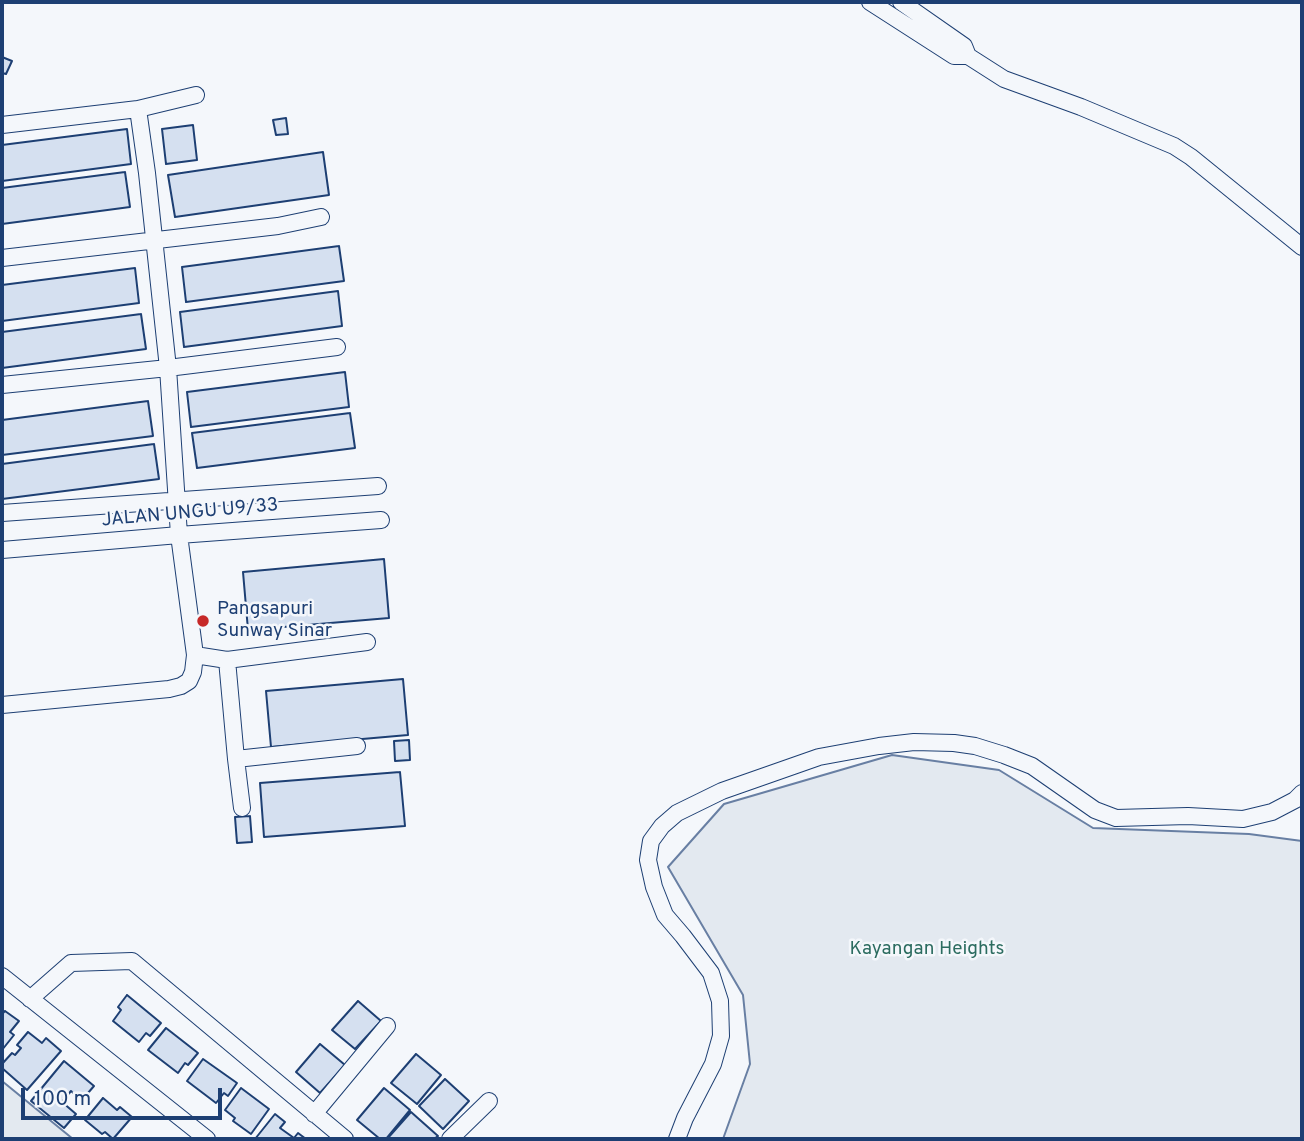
<!DOCTYPE html>
<style>
body{margin:0}
#map{position:relative;width:1304px;height:1141px;overflow:hidden;background:#f4f7fb;font-family:Overpass,sans-serif}
canvas{display:block}
.frame{position:absolute;inset:0;border:4px solid #1d3f73;pointer-events:none}
.scale{position:absolute;left:21px;top:1088px;width:201px;height:32px;box-sizing:border-box;border:4px solid #1d3f73;border-top:0;padding-left:9px;font-size:21px;line-height:24px;white-space:nowrap;color:#1d3f73;-webkit-text-stroke:5px #f4f7fb;paint-order:stroke}
</style>
<div id="map">
<canvas width="1304" height="1141"></canvas>
<div class="frame"></div>
<div class="scale">100 m</div>
</div>
<script>
const c = document.querySelector('canvas').getContext('2d');
c.lineJoin = 'round';
function paint(path, color) { c.fillStyle = color; c.fill(path, 'evenodd'); }
const toPath = rows => new Path2D(rows.map(r => 'M' + r).join(''));
function trace(path, color, width, dash) { c.strokeStyle = color; c.lineWidth = width; c.lineCap = dash ? 'butt' : 'round'; c.setLineDash(dash || []); c.stroke(path); }
function write(font, color, halo, rows, align = 'center') {
  c.font = font + ' Overpass,sans-serif'; c.lineWidth = 5; c.setLineDash([]); c.textBaseline = 'middle'; c.strokeStyle = halo; c.fillStyle = color; for (const [text, x, y, turn = 0] of rows) {
    c.save(); c.translate(x, y); c.rotate((+turn || 0) * Math.PI / 180); c.textAlign = isNaN(turn) ? turn : align; if (halo) c.strokeText(text, 0, 0); c.fillText(text, 0, 0); c.restore();
  }
}
const green = toPath([
 [892,755,999,770,1093,828,1249,834,1302,841,1302,1139,723,1139,750,1064,743,995,668,867,724,804,892,755],
 [2,1081,73,1139,2,1139,2,1081]
]);
paint(green, '#e3e9f0');
trace(green, '#687fa3', 2);
const building = toPath([
 [2,57,12,61,6,74,2,73,2,57],
 [286,118,288,134,276,135,273,120,286,118],
 [193,125,197,160,166,164,162,129,193,125],
 [127,129,131,164,2,181,2,145,127,129],
 [323,152,329,195,175,217,168,175,323,152],
 [125,172,130,207,2,224,2,188,125,172],
 [339,246,344,281,186,302,182,267,339,246],
 [135,268,139,303,2,321,2,285,135,268],
 [338,291,342,326,184,347,180,312,338,291],
 [141,314,146,349,2,368,2,332,141,314],
 [345,372,349,407,191,427,187,392,345,372],
 [148,401,153,436,2,455,2,420,148,401],
 [350,413,355,448,197,468,192,433,350,413],
 [154,444,159,479,2,499,2,464,154,444],
 [384,559,389,618,248,630,243,572,384,559],
 [403,679,408,735,271,747,266,691,403,679],
 [409,740,410,760,395,761,394,741,409,740],
 [400,772,405,826,264,837,260,783,400,772],
 [250,816,252,842,237,843,235,817,250,816],
 [127,995,161,1023,150,1036,146,1033,139,1042,113,1021,121,1010,118,1007,127,995],
 [358,1001,381,1021,355,1049,332,1030,358,1001],
 [5,1011,19,1021,10,1032,14,1035,2,1050,2,1014,5,1011],
 [166,1028,198,1053,188,1065,185,1063,178,1073,148,1050,166,1028],
 [28,1032,42,1043,46,1038,61,1051,27,1090,2,1068,2,1064,12,1053,15,1055,21,1048,17,1045,28,1032],
 [320,1044,345,1065,320,1093,296,1072,320,1044],
 [416,1054,441,1075,417,1104,391,1083,416,1054],
 [203,1059,237,1083,228,1096,224,1093,216,1103,187,1081,203,1059],
 [64,1061,94,1086,82,1100,71,1091,62,1102,76,1114,64,1128,31,1101,64,1061],
 [445,1079,469,1101,443,1129,419,1106,445,1079],
 [241,1088,269,1109,251,1134,233,1121,235,1118,225,1110,241,1088],
 [384,1088,410,1110,386,1139,380,1139,357,1120,384,1088],
 [103,1098,117,1110,120,1107,132,1117,113,1139,105,1132,102,1134,85,1120,103,1098],
 [411,1112,438,1136,434,1139,387,1139,411,1112],
 [275,1114,285,1122,280,1128,294,1138,298,1133,306,1139,255,1139,275,1114]
]);
paint(building, '#d5e0f0');
trace(building, '#1d3f73', 2);
const minor = toPath([
 [870,2,954,56,968,56,1004,79,1081,107,1174,146,1191,157,1302,247],
 [901,2,964,46,968,56],
 [138,109,147,173,168,368,179,535,195,655,227,660,236,759,242,808],
 [2,125,138,109,196,95],
 [2,258,278,226,321,217],
 [2,385,168,368,337,347],
 [2,513,378,486],
 [2,550,179,535,381,520],
 [227,660,367,642],
 [2,705,169,689,181,686,189,681,193,672,195,655],
 [236,759,357,746],
 [2,976,207,1139],
 [30,999,71,963,132,961,345,1139],
 [314,1114,387,1026],
 [450,1139,489,1101],
 [677,1139,685,1118,713,1064,721,1036,720,1001,711,973,683,936,665,915,654,887,648,860,651,841,662,826,677,813,722,791,819,757,879,746,914,742,954,743,975,746,1004,755,1032,766,1095,810,1116,818,1188,816,1243,819,1272,812,1295,800,1302,793]
]);
trace(minor, '#1d3f73', 18);
trace(minor, '#f4f7fb', 16);
for (const [x, y, r, color] of [
 [203,621,7,"#c62828"]
]) { const dot = new Path2D(); dot.arc(x, y, r, 0, 2 * Math.PI); c.fillStyle = color; c.fill(dot); trace(dot, '#f4f7fb', 2.5); }
write('19px', '#1d3f73', '#f4f7fb', [
 ["JALAN UNGU U9/33",190,514,-5]
]);
write('19px', '#1d3f73', '#f4f7fb', [
 ["Pangsapuri",217,610],
 ["Sunway Sinar",217,632]
], 'left');
write('19px', '#2c6c60', '#f4f7fb', [
 ["Kayangan Heights",927,950]
]);
</script>
